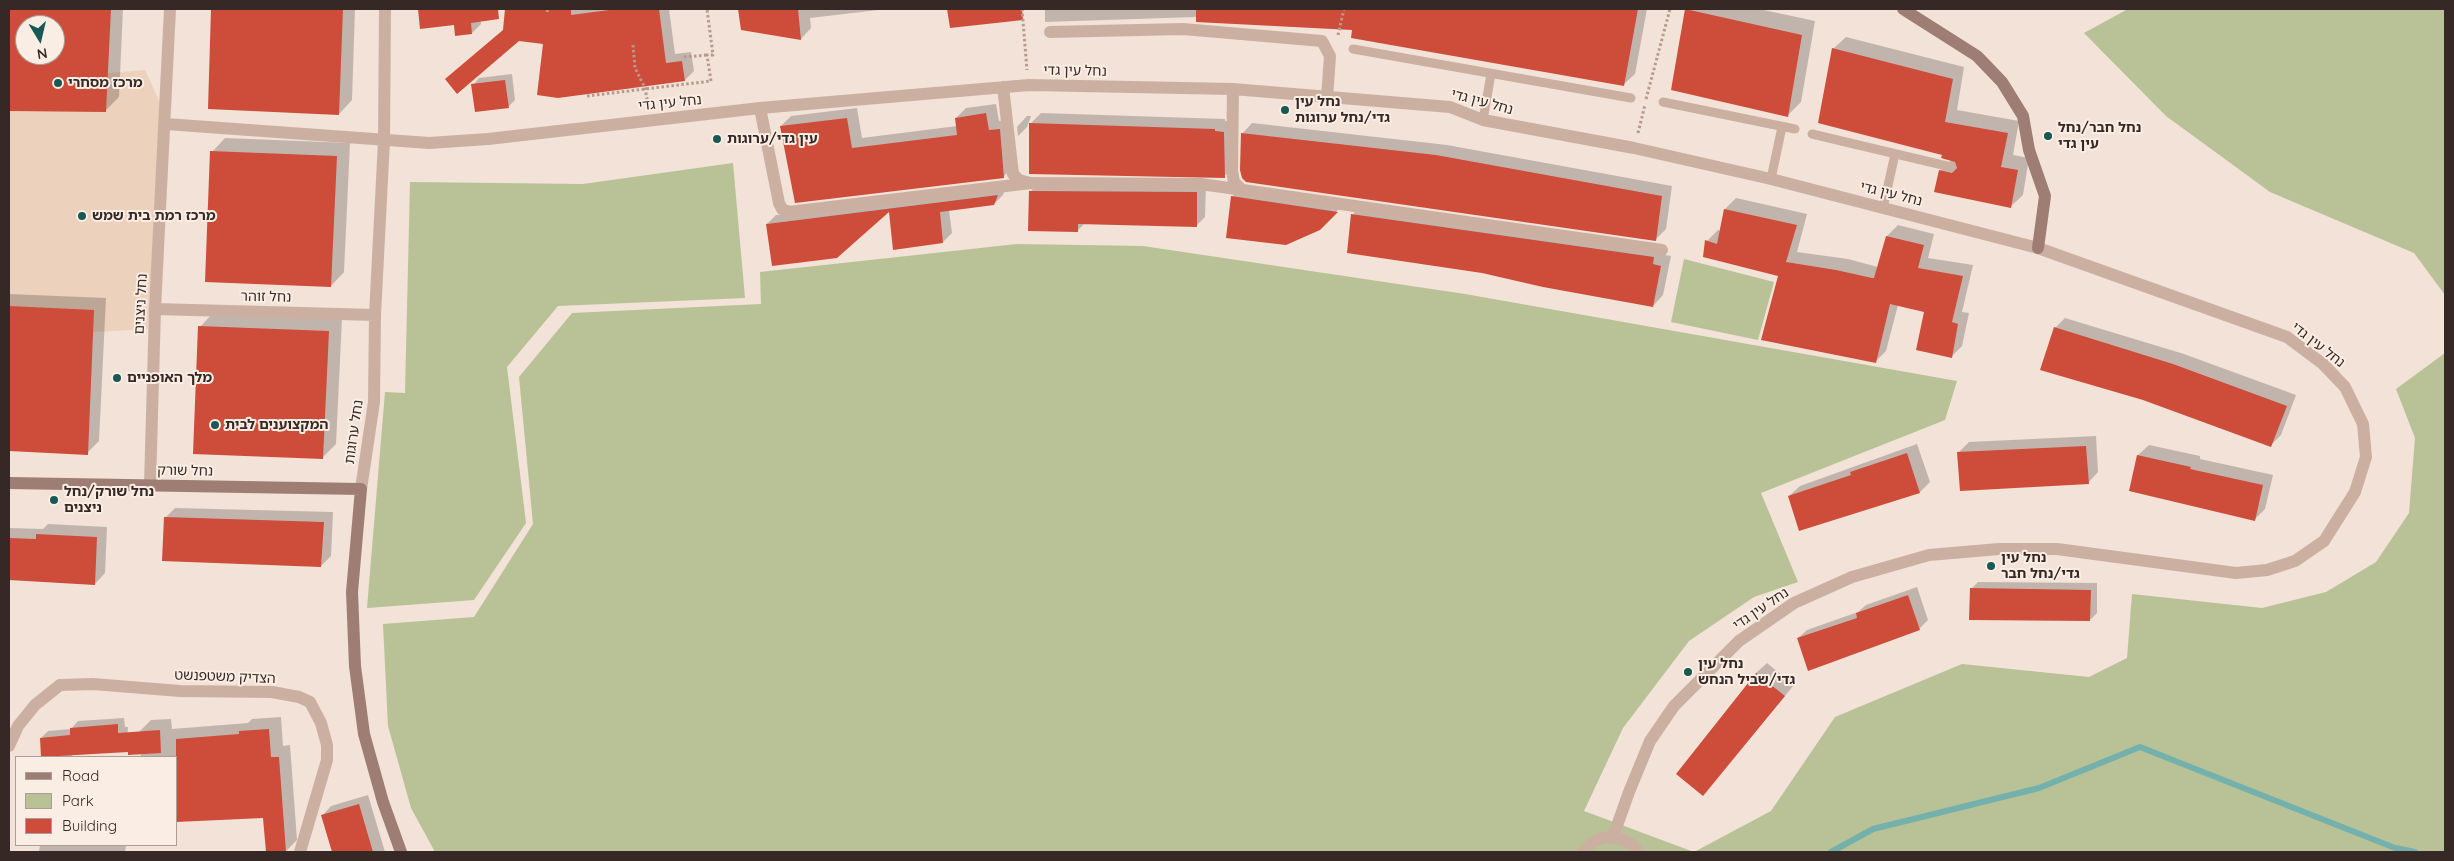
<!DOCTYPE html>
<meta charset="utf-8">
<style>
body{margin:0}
#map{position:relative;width:2454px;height:861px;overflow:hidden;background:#f2e2d7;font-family:Quicksand,sans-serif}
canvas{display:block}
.frame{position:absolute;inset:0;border:10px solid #352825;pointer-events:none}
.legend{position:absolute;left:15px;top:756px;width:162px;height:90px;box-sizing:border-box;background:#faede3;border:1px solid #ab9e97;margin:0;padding:6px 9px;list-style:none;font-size:15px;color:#352825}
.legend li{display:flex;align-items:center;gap:10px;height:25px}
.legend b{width:25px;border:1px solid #ab9e97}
.north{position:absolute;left:15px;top:15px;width:50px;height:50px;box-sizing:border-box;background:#faede3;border:1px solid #ab9e97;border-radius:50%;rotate:171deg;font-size:14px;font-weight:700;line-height:20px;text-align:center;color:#352825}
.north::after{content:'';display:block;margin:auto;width:18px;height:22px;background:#195955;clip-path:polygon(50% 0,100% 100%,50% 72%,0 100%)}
</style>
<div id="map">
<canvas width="2454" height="861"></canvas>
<div class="frame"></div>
<ul class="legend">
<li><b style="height:6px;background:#9e7e74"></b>Road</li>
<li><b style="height:14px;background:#b8c296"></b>Park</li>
<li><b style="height:14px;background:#cd4c3a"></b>Building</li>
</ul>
<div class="north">N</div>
</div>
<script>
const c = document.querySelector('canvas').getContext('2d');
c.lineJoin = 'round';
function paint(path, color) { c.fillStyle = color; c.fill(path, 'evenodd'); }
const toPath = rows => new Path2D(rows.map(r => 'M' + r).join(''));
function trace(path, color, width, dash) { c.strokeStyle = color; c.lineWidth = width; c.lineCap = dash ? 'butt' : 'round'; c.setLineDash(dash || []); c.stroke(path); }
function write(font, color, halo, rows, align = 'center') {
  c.font = font + ' Quicksand,"Noto Sans Hebrew",sans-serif'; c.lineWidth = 4; c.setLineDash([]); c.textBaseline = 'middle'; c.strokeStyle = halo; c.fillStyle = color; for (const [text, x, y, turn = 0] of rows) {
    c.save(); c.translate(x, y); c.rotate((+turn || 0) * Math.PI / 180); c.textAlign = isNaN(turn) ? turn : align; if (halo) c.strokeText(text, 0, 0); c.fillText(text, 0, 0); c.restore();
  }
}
paint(toPath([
 [2128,9,2445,9,2445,295,2414,253,2270,192,2166,116,2084,33],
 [733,163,745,298,558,306,507,367,526,523,474,600,367,608,385,392,405,393,410,182,583,184],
 [1017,244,1143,246,1465,294,1957,381,1945,420,1761,493,1798,582,1754,597,1689,641,1623,728,1584,811,1694,852,1771,811,1835,717,1962,664,2089,677,2127,658,2132,594,2262,608,2326,592,2376,562,2409,513,2415,438,2396,389,2445,353,2445,852,435,852,411,808,388,726,383,624,474,617,533,524,519,377,572,313,761,304,760,272],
 [1684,259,1774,282,1758,340,1671,322]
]), '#b8c296');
paint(toPath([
 [145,70,160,103,148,329,9,337,9,81]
]), '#ecd1bd');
paint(toPath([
 [9,9,123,9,119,97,105,111,9,110],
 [25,25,55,25,55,55,25,55],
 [212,9,355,9,352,100,339,114,210,108],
 [419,9,479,9,481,24,472,33,455,24,421,28],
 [507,9,669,9,675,54,691,52,694,71,685,80,544,43,504,29],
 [739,9,887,9,810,18,811,28,801,39,742,29],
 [948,9,1018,9,1018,10,951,27],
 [1045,9,1647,9,1635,74,1623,85,1354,29,1196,17,1045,22],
 [1686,9,1759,9,1815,21,1801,102,1787,116,1672,89],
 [1846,37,1964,67,1957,110,2019,121,2013,155,2029,158,2023,195,2010,207,1935,192,1940,171,1951,160,1833,49],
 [512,74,515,100,508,107,473,85,479,78],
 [996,104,999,121,1009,119,1013,167,1003,177,796,202,781,126,791,116,857,108,862,138,957,126,956,118,966,108],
 [1041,113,1225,119,1225,121,1234,122,1235,166,1224,176,1031,123],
 [1027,116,1031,116,1027,127,1018,136,1017,127],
 [1252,123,1447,145,1672,186,1666,229,1655,240,1242,134],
 [225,138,350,143,344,272,331,286,212,152],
 [1039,183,1206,183,1205,217,1196,226,1085,223,1078,230,1030,192],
 [1006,187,1003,195,994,204,949,210,952,233,943,242,890,209,767,224,776,215],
 [1241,188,1345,203,1319,229,1232,197],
 [1736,198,1807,214,1797,252,1848,259,1878,267,1887,236,1898,225,1934,234,1928,258,1973,265,1962,312,1969,313,1962,346,1951,357,1926,311,1898,305,1886,351,1875,362,1779,275,1707,241,1718,230,1721,231,1725,209],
 [1363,204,1671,256,1663,295,1653,306,1353,214],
 [9,294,106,298,99,441,87,453,9,450],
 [213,313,342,318,336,444,322,458,200,327],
 [2065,318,2184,354,2296,395,2281,435,2271,445,2055,328],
 [2096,436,2098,472,2088,483,1959,452,1969,442],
 [1917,444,1930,482,1920,492,1800,530,1789,496,1800,486],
 [2149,445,2200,456,2200,459,2273,475,2265,509,2254,520,2131,490,2138,455],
 [175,508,333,512,331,556,321,566,165,518],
 [48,524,107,527,105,573,95,584,9,579,9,528,43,529],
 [1978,582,2097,583,2097,613,2090,620,1971,589],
 [1917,587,1928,620,1919,629,1798,638,1807,630,1858,612,1866,605],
 [1767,663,1794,685,1703,794,1756,673],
 [281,717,283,746,290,745,297,840,285,852,267,852,264,817,176,757,141,757,139,732,151,720,171,719,172,729,248,723,252,719],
 [124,718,125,727,128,727,127,744,72,755,73,757,42,757,41,738,48,731,71,729,78,721],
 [368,795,385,852,333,852,322,816,331,806],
 [40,845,126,845,125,852,39,852]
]), '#0003');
trace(toPath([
 [1831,852,1873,829,2039,788,2140,747,2395,848,2415,852]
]), '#74b1ac', 6);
paint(toPath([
 [9,9,111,9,106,112,9,111],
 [25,25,55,25,55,55,25,55],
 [211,9,343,9,339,115,208,109],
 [418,9,498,9,499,19,471,23,472,34,455,36,454,25,420,29],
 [505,9,571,9,571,15,617,9,659,9,666,63,682,61,685,81,558,98,537,95,543,44,519,41,457,94,445,79,503,30],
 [738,9,798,9,801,40,741,30],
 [947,9,1022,9,1023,20,950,28],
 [1196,9,1638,9,1624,86,1351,38,1352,30,1196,22],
 [1685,9,1802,35,1788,117,1671,90],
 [1832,48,1953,79,1945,122,2008,133,2001,167,2018,170,2011,208,1934,192,1939,170,1952,173,1957,168,1955,162,1941,158,1942,155,1818,123],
 [505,80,509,108,475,112,471,84],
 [986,113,989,130,1000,129,1004,178,795,203,780,126,847,118,852,148,957,135,955,118],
 [1029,123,1215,129,1215,131,1224,132,1225,178,1029,174],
 [1241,133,1436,155,1662,196,1656,241,1246,182,1242,178,1240,170],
 [210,151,337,156,331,287,205,282],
 [1029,191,1197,192,1197,227,1078,224,1078,232,1028,231],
 [998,195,994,205,940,212,943,243,893,250,889,212,837,258,772,266,766,224],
 [1231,196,1338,212,1320,230,1286,245,1226,238],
 [1724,209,1797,225,1786,262,1836,270,1872,278,1874,278,1886,236,1924,245,1918,268,1963,276,1952,322,1958,324,1952,358,1916,350,1924,312,1890,304,1876,363,1761,340,1778,276,1703,257,1705,240,1717,244],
 [1351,214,1654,257,1653,264,1661,266,1653,307,1543,287,1482,273,1347,253],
 [9,306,94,310,88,455,9,451],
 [198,326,329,331,323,459,193,454],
 [2054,327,2173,364,2287,406,2271,447,2143,400,2040,370],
 [2086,446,2089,484,1960,491,1957,452],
 [1907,453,1920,493,1799,531,1788,496,1851,475,1850,472],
 [2137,455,2191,467,2190,469,2263,485,2255,521,2129,491],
 [164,517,324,522,321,567,162,561],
 [36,534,97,537,95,585,9,580,9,538,36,539],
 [1970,588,2091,590,2090,621,1969,620],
 [1908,595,1920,630,1808,671,1797,638,1857,618,1856,613],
 [1756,673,1785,696,1703,796,1676,774],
 [118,724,118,733,160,730,161,753,128,755,128,752,41,757,40,738,70,735,70,728],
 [269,729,271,757,279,757,286,852,266,852,263,818,176,822,176,739,239,734,239,731],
 [359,804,373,852,332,852,321,815]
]), '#cd4c3a');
trace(toPath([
 [1022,9,1027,70],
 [547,12,548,9],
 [1338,35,1344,9],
 [633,45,635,68,645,88,648,104],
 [684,57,707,55],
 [587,96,711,81,707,55,713,55,707,9],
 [1646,99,1670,9],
 [1638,133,1645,105]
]), '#b79a8d', 3, [2.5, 2.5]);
trace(toPath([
 [1353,49,1631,98],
 [1663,102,1795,129],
 [1483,120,1491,74],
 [1812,134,1951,167],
 [1771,179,1782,127],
 [1883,208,1895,154]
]), '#cbb0a2', 9);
trace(toPath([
 [1050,32,1183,29,1322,41,1330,56,1327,98],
 [1003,87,1013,174,1019,180,1030,183],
 [1233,89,1232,171,1234,182,1241,189],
 [760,108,779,203,782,209,789,212,1031,183,1201,184,1662,250],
 [166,124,429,143,488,139,760,108,1029,85,1233,89,1450,107,1483,120,1634,148,1771,179,2038,248,2287,337,2323,364,2345,387,2363,424,2366,457,2355,492,2324,541,2295,561,2267,570,2236,573,2057,549,1999,549,1929,555,1852,577,1794,603,1739,641,1674,706,1650,741,1629,792,1613,837],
 [155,309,375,315],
 [150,485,155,309,170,9],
 [361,489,374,402,375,315,384,141,385,9],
 [9,746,18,726,35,705,60,685,93,684,180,691,272,692,299,697,310,702,321,723,327,745,327,760,300,852],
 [1583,852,1592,843,1602,838,1613,837,1623,840,1633,845,1638,852]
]), '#cbb0a2', 12);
trace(toPath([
 [1903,9,1977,56,2002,82,2023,116,2029,150,2045,196,2038,248],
 [9,483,361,489,352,592,355,666,364,734,383,802,401,852]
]), '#9e7e74', 12);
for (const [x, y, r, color] of [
 [58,83,5,"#195955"],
 [1285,110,5,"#195955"],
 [2048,136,5,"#195955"],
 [717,139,5,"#195955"],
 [82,216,5,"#195955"],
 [117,378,5,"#195955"],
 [215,425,5,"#195955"],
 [54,500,5,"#195955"],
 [1991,566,5,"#195955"],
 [1688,672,5,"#195955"]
]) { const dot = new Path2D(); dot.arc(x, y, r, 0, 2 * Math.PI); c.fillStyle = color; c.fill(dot); trace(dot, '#faede3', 2); }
write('14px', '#352825', '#faede3', [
 ["נחל עין גדי",1075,71,1],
 ["נחל עין גדי",1482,102,15],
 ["נחל עין גדי",670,103,-6],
 ["נחל עין גדי",1891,194,14],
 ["נחל זוהר",266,297,1],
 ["נחל ניצנים",141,304,-87],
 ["נחל עין גדי",2318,345,38],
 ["נחל ערוגות",354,432,-82],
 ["נחל שורק",185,471,1],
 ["נחל עין גדי",1761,609,-34],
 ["הצדיק משטפנשט",225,677,2]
]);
write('bold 14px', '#352825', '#faede3', [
 ["מרכז מסחרי",68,83],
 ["נחל עין",1295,102],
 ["גדי/נחל ערוגות",1295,118],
 ["נחל חבר/נחל",2058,128],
 ["עין גדי",2058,144],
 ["עין גדי/ערוגות",727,139],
 ["מרכז רמת בית שמש",92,216],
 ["מלך האופניים",127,378],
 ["המקצוענים לבית",225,425],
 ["נחל שורק/נחל",64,492],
 ["ניצנים",64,508],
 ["נחל עין",2001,558],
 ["גדי/נחל חבר",2001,574],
 ["נחל עין",1698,664],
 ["גדי/שביל הנחש",1698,680]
], 'left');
</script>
